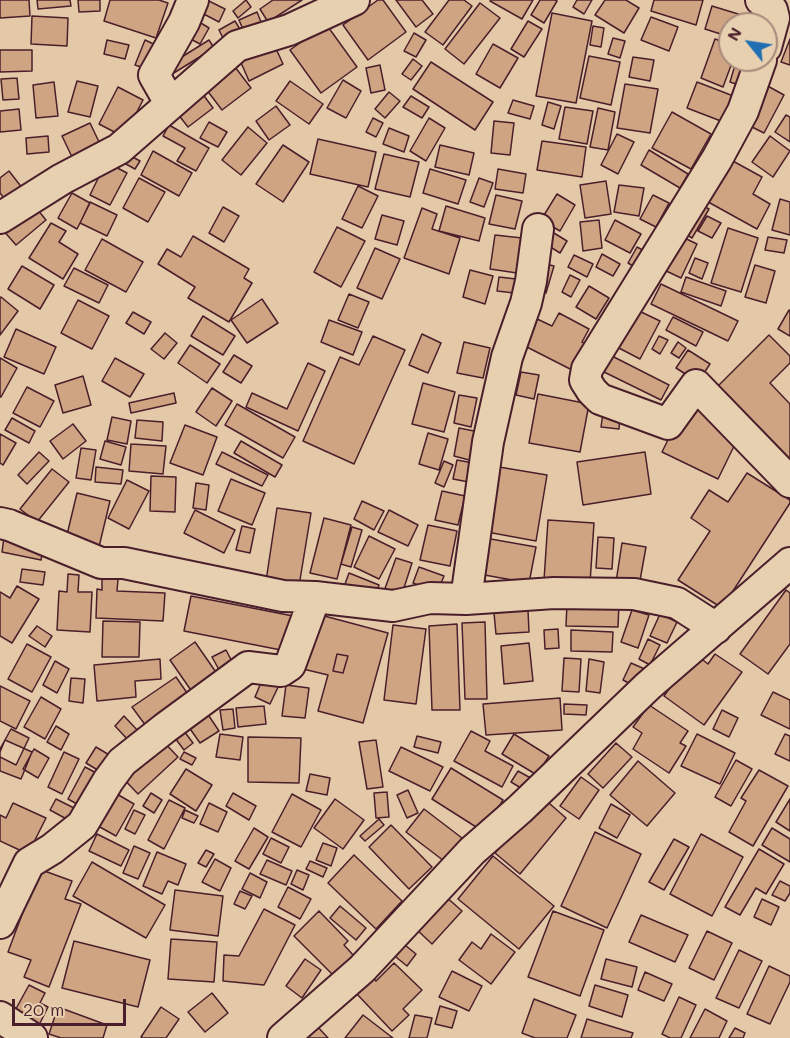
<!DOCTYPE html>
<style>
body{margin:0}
#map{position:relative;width:790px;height:1038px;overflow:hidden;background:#e4c9a8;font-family:Mali,sans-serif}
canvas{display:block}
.north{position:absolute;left:718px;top:12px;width:60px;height:60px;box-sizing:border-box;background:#e7d0b0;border:2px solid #a8897b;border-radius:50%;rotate:300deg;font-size:16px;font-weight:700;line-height:24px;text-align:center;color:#4a1f2b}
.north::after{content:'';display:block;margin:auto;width:21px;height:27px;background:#1f6fb2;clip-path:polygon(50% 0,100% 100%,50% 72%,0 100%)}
.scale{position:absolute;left:12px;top:999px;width:114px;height:27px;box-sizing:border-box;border:3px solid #4a1f2b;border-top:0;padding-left:8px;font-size:18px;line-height:21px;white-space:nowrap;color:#4a1f2b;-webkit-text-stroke:4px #e7d0b0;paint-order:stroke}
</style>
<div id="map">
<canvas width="790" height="1038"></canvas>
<div class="north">N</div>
<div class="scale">20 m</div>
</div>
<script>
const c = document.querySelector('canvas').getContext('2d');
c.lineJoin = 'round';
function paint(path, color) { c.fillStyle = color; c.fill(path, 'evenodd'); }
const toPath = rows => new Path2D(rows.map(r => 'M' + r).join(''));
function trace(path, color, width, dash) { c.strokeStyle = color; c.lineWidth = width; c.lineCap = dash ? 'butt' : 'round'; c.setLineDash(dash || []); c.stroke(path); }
const building = toPath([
 [0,0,29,0,30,16,0,18,0,0],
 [37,0,70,0,71,6,38,9,37,0],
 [78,0,100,0,100,11,79,12,78,0],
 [110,0,159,0,168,3,156,38,104,21,110,0],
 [207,0,225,9,219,22,198,11,207,0],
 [246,0,251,7,238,18,233,11,246,0],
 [273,0,302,0,268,22,260,9,273,0],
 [378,0,383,0,406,32,368,60,343,25,378,0],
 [396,0,422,0,433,14,416,27,396,0],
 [449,0,464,0,472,6,443,45,425,32,449,0],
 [491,0,533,0,522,19,490,1,491,0],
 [540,0,555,0,557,1,544,23,531,15,540,0],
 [577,0,592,0,584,14,573,7,577,0],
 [605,0,626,0,639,8,624,33,595,15,605,0],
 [654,0,703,0,696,25,651,11,654,0],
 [480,3,500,18,464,64,445,49,480,3],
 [712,6,748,17,745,24,730,24,730,37,705,29,712,6],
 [257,12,263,27,245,34,239,20,257,12],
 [552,13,592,21,576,103,536,96,552,13],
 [32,16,68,18,67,46,31,44,32,16],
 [651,17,678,27,669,51,641,40,651,17],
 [196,20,209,28,200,44,187,37,196,20],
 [235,21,241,31,224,40,219,30,235,21],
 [528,21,542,29,524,57,511,49,528,21],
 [326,24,357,67,321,93,290,50,326,24],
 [593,26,604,28,601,47,590,45,593,26],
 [414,33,426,40,416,57,404,51,414,33],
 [613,38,625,41,620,58,608,54,613,38],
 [715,39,730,44,730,60,733,60,723,87,701,78,715,39],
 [790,39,790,65,781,62,790,39],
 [107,40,129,45,125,59,104,54,107,40],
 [145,40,160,47,150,70,135,65,145,40],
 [209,40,214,48,169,76,164,68,209,40],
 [273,42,283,64,249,81,239,58,273,42],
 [493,44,518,58,500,88,476,74,493,44],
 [0,50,32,50,32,71,0,72,0,50],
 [589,56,620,62,611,105,580,98,589,56],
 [633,57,654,60,650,81,629,77,633,57],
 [229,59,251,88,222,110,200,81,229,59],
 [413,59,422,66,411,80,402,74,413,59],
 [431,62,493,102,475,130,413,89,431,62],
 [380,65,385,90,371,93,366,68,380,65],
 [735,65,750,70,745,87,730,82,735,65],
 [17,78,19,99,3,100,1,79,17,78],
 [343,80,361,91,346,118,327,108,343,80],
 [77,81,98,86,90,117,68,112,77,81],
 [290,81,323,104,309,124,276,101,290,81],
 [54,82,58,116,36,118,33,85,54,82],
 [697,82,736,97,726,123,687,108,697,82],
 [625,84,658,89,650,133,617,128,625,84],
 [764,84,784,95,764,133,742,122,764,84],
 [196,85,213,108,188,127,170,104,196,85],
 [118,87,143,100,124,137,99,124,118,87],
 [389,92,400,101,385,118,375,109,389,92],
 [411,96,429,107,422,118,403,107,411,96],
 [513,100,534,106,530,119,508,113,513,100],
 [548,102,561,106,554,129,542,125,548,102],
 [276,106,290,125,269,140,256,121,276,106],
 [565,107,593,111,587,144,559,139,565,107],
 [598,108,615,112,608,150,590,147,598,108],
 [19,109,21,130,0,132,0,111,19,109],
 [672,112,711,134,691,169,652,148,672,112],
 [786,115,790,117,790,142,775,132,786,115],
 [373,118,383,123,376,137,366,132,373,118],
 [429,118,445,128,426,161,410,151,429,118],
 [494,121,514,123,510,155,491,153,494,121],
 [209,122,227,132,218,147,200,138,209,122],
 [90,123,101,146,73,159,62,136,90,123],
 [169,125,209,148,196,171,177,161,185,148,163,136,169,125],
 [248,127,267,143,241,175,222,160,248,127],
 [389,128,409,136,404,152,383,144,389,128],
 [617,134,634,142,618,174,601,165,617,134],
 [48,136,49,152,27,154,26,138,48,136],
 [770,136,790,151,773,177,752,162,770,136],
 [318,139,376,152,368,187,310,174,318,139],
 [542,141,586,147,582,177,537,170,542,141],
 [283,145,309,162,283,202,256,184,283,145],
 [440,145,474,153,469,175,435,167,440,145],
 [649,150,688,174,680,188,641,165,649,150],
 [153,151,192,173,179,196,141,175,153,151],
 [384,154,419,162,410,197,375,189,384,154],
 [129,155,140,161,135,169,124,163,129,155],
 [731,160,762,177,753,194,770,204,757,229,701,198,731,160],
 [106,162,127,173,110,205,90,195,106,162],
 [430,169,466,180,458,204,423,193,430,169],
 [498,169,526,174,523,193,495,189,498,169],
 [9,171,23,189,7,202,0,193,0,178,9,171],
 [139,178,165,192,148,222,123,208,139,178],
 [479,178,493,183,484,207,470,202,479,178],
 [606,181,611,214,585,218,580,185,606,181],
 [619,185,644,188,639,216,614,212,619,185],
 [358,186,378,196,362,228,342,219,358,186],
 [72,193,90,203,77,229,58,218,72,193],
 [557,194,575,205,560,231,541,220,557,194],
 [496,195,522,201,515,229,489,224,496,195],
 [653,195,669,203,656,227,640,219,653,195],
 [780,199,790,202,790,235,772,230,780,199],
 [90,202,117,215,107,236,80,223,90,202],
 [697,203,709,209,692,238,681,231,697,203],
 [33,204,46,220,16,245,2,229,33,204],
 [446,206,485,218,479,241,439,231,446,206],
 [223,207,239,216,224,242,209,233,223,207],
 [422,208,437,214,432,229,460,238,449,274,404,258,422,208],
 [382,215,404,221,397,245,375,239,382,215],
 [707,216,721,223,712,238,698,231,707,216],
 [599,220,602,248,583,251,580,222,599,220],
 [615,220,641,234,630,253,605,240,615,220],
 [51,223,66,231,59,242,78,254,63,279,29,258,51,223],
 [337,227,365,241,341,287,314,272,337,227],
 [728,228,758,238,741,292,711,283,728,228],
 [549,230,567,241,560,253,541,241,549,230],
 [676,234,697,244,681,278,660,268,676,234],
 [495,235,522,238,517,273,490,269,495,235],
 [193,236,249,269,244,278,252,283,229,322,188,298,195,287,158,264,167,249,181,257,193,236],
 [768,237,787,240,784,253,765,250,768,237],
 [102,239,143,262,126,292,85,270,102,239],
 [637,247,648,253,638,269,628,263,637,247],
 [375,248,400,259,382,299,357,288,375,248],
 [602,254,620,264,613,276,596,267,602,254],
 [574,255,593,264,587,277,568,267,574,255],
 [695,258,708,263,702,279,689,273,695,258],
 [541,263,554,266,546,293,534,289,541,263],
 [755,265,775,271,766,303,745,297,755,265],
 [22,266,54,285,40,309,8,289,22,266],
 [74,268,108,285,99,303,64,286,74,268],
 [470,270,493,276,485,304,463,297,470,270],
 [570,275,580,280,571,297,562,292,570,275],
 [499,277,516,279,514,293,497,291,499,277],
 [686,277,726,291,721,306,681,292,686,277],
 [661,284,738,321,728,341,651,304,661,284],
 [589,286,609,298,596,319,576,307,589,286],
 [349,294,369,302,358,328,338,320,349,294],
 [1,297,18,311,0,335,0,298,1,297],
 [262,299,278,323,247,343,231,320,262,299],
 [78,300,109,316,92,349,61,333,78,300],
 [635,309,660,321,640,359,615,346,635,309],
 [789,310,790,311,790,336,778,329,789,310],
 [133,312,151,322,144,334,126,323,133,312],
 [559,313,589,329,582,342,588,345,574,371,519,343,533,317,552,326,559,313],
 [203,316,235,336,223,355,191,336,203,316],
 [673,317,703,332,696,346,666,330,673,317],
 [329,320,362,332,353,355,321,342,329,320],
 [16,329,56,347,44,374,4,357,16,329],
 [165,333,177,343,164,359,151,349,165,333],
 [422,334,441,343,428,373,409,365,422,334],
 [769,335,790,356,790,363,770,383,790,404,790,471,712,392,769,335],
 [373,336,405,350,354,464,303,441,340,357,359,365,373,336],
 [659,336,668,340,660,354,652,349,659,336],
 [464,342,490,348,483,378,457,373,464,342],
 [678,342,686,348,679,358,671,353,678,342],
 [190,345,220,364,207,383,178,363,190,345],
 [688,350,710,364,698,382,676,368,688,350],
 [608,354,669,385,661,400,600,370,608,354],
 [234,355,252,366,241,383,223,372,234,355],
 [0,358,17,368,1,397,0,397,0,358],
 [115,358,144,374,130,397,102,381,115,358],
 [308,363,325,371,298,431,246,407,252,393,287,409,308,363],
 [521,372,539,375,534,399,516,395,521,372],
 [83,376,91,405,63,413,55,385,83,376],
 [423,383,455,392,444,432,412,424,423,383],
 [27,387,54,401,40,427,13,413,27,387],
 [212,388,232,401,216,426,196,412,212,388],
 [174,393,176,403,131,413,129,403,174,393],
 [538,394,589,404,580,452,529,443,538,394],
 [459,395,477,398,471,427,454,423,459,395],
 [687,401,725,420,720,431,737,440,718,479,662,452,687,401],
 [237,404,295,437,283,458,225,425,237,404],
 [603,413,620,415,619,429,601,427,603,413],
 [112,417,131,421,127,444,107,440,112,417],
 [12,418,35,431,29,443,5,430,12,418],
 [137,420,163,422,162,441,135,438,137,420],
 [73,424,86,441,63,459,50,441,73,424],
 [185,425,217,437,203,475,170,463,185,425],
 [459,428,479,432,473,461,454,456,459,428],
 [428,433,448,439,439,470,419,464,428,433],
 [0,434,16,443,3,465,0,463,0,434],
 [105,441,126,447,121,465,100,459,105,441],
 [241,441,282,465,275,477,234,453,241,441],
 [131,444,166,446,163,474,129,471,131,444],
 [81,448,96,450,91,480,76,478,81,448],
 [39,452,49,461,27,484,18,475,39,452],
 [222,452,268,475,262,486,216,464,222,452],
 [645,452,651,494,583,505,577,462,645,452],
 [457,460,473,463,469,482,453,479,457,460],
 [444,461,453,465,444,487,435,483,444,461],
 [96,467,123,470,121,484,95,482,96,467],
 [499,467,547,475,536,541,487,532,499,467],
 [52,469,69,482,37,522,20,509,52,469],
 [747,473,790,500,790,503,722,608,678,580,710,531,691,518,709,490,728,502,747,473],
 [151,476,176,477,175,512,150,511,151,476],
 [231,479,265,493,252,525,218,511,231,479],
 [127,480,149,491,129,529,108,518,127,480],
 [196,483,209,485,206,510,193,508,196,483],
 [442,491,465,496,458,525,435,520,442,491],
 [77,493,110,501,98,551,65,543,77,493],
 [362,501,384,511,374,530,354,519,362,501],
 [277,508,311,513,299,586,266,581,277,508],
 [195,510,235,530,224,553,184,533,195,510],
 [389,510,418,525,408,546,378,532,389,510],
 [324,518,351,525,337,579,310,573,324,518],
 [548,520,594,523,590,583,544,580,548,520],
 [428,525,457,531,450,566,420,560,428,525],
 [242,526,255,529,250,553,236,550,242,526],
 [352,527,362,530,351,567,341,564,352,527],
 [369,536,395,549,379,579,354,567,369,536],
 [4,537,44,546,41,560,2,552,4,537],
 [598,537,614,538,612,569,596,568,598,537],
 [485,538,536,547,529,583,479,574,485,538],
 [622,543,646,547,639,586,616,582,622,543],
 [396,558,412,563,400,600,383,594,396,558],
 [419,567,444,576,437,593,413,583,419,567],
 [22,569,45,572,43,585,20,582,22,569],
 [349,573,379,585,375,596,345,584,349,573],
 [68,574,79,575,78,592,92,592,90,632,57,630,59,591,67,592,68,574],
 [102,579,118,579,117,591,165,593,163,621,96,618,97,589,102,590,102,579],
 [17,586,39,599,12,643,0,636,0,592,10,598,17,586],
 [786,590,790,593,790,644,768,674,740,654,786,590],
 [191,596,293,616,286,651,184,631,191,596],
 [567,603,619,603,618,627,566,626,567,603],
 [528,610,529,632,496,634,494,613,528,610],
 [632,610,649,615,638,648,621,642,632,610],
 [317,614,388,633,363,723,318,711,328,675,303,669,317,614],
 [337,654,348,656,343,673,333,671,337,654],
 [660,614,677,622,667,643,650,636,660,614],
 [103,621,140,622,139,657,102,657,103,621],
 [485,622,487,699,465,699,462,623,485,622],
 [457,624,460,710,432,710,429,626,457,624],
 [393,625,426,629,416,704,384,700,393,625],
 [37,626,52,636,45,647,29,636,37,626],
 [558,629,559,648,545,649,544,630,558,629],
 [571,630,613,632,612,652,571,651,571,630],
 [648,639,660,645,650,665,639,659,648,639],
 [195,642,220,678,195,696,170,660,195,642],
 [529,643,533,681,504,684,501,646,529,643],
 [27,644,51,657,32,692,8,679,27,644],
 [226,650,236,669,223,677,212,657,226,650],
 [694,653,708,664,715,654,742,672,704,725,664,696,694,653],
 [337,654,348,656,343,673,333,671,337,654],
 [564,658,581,659,579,692,562,691,564,658],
 [160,659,161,679,135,681,136,697,97,701,94,665,160,659],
 [589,659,604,662,600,693,586,691,589,659],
 [55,661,69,669,57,693,43,685,55,661],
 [631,663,647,670,638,688,623,680,631,663],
 [265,673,281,681,270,704,255,697,265,673],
 [176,677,192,700,149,730,132,707,176,677],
 [71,678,85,679,83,703,69,701,71,678],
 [286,685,309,688,305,718,282,716,286,685],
 [0,686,30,701,16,729,0,721,0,686],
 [773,692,790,700,790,729,761,715,773,692],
 [41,697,61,709,45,739,24,727,41,697],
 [560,698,562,730,486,735,483,704,560,698],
 [564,704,587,705,586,715,564,714,564,704],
 [649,705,688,731,680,743,686,746,669,773,633,749,642,733,633,727,649,705],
 [264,706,266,724,238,727,236,708,264,706],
 [233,709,235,728,223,730,220,710,233,709],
 [205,710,219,731,200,743,186,723,205,710],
 [722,710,738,718,729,737,713,729,722,710],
 [124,716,140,733,130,742,115,726,124,716],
 [56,726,69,734,61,750,47,742,56,726],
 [181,727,193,743,184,750,172,734,181,727],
 [11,729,29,738,16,765,0,757,0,749,11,729],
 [471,731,490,741,485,751,513,766,502,787,454,761,471,731],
 [220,734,243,737,240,760,216,757,220,734],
 [514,734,549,756,537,775,502,754,514,734],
 [697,734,735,753,720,784,681,766,697,734],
 [785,734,790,736,790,761,775,754,785,734],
 [417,736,441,742,438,753,414,747,417,736],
 [159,737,178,757,138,794,119,774,159,737],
 [248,737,301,738,299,783,248,782,248,737],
 [5,740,32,752,21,779,0,771,0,752,5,740],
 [376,740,383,787,367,789,359,742,376,740],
 [616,743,632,757,603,788,588,774,616,743],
 [96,747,111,756,101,772,86,763,96,747],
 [401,747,443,767,430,791,389,771,401,747],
 [34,749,49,758,38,778,23,769,34,749],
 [64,752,79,759,62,794,48,787,64,752],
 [184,752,196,758,192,765,180,759,184,752],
 [736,760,752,769,731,806,715,797,736,760],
 [638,761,675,793,647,826,610,795,638,761],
 [85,767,104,777,86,809,68,799,85,767],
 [451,768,503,800,484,832,432,799,451,768],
 [186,769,212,785,196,811,170,794,186,769],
 [759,770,788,786,753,846,729,832,746,801,741,798,759,770],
 [518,771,538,782,531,794,511,782,518,771],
 [310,774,330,778,327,795,306,791,310,774],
 [581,777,599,790,579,819,560,806,581,777],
 [110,790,134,804,116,836,91,822,110,790],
 [408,790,418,813,407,818,397,795,408,790],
 [387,792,389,817,376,818,374,793,387,792],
 [151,793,162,800,154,813,143,806,151,793],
 [233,793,256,806,249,820,226,806,233,793],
 [292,794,321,810,301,847,272,832,292,794],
 [542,797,566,818,520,874,495,853,542,797],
 [56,799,78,810,72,822,50,810,56,799],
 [335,799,364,820,343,849,314,828,335,799],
 [790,799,790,831,776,822,790,799],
 [169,800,185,808,164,849,148,840,169,800],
 [13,803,46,818,28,854,0,841,0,815,6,818,13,803],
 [209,803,227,812,218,832,200,824,209,803],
 [611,804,630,815,617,838,599,828,611,804],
 [424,809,462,838,444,861,406,832,424,809],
 [134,810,145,815,135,834,125,829,134,810],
 [185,810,198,816,194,823,182,818,185,810],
 [379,819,384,825,365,841,360,836,379,819],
 [391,825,432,867,409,889,369,847,391,825],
 [254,828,268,837,249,869,235,861,254,828],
 [772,828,790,839,790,862,762,845,772,828],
 [595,832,641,854,607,928,561,906,595,832],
 [97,834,129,850,121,866,89,851,97,834],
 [701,834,743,857,712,916,670,894,701,834],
 [271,838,289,847,281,863,263,854,271,838],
 [674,839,689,847,664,890,649,882,674,839],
 [323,843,337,848,331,866,316,860,323,843],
 [134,846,150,853,138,879,123,873,134,846],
 [759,849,784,864,766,894,756,888,740,915,725,907,759,849],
 [206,850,214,854,206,867,198,863,206,850],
 [157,852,186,864,178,885,168,881,162,894,143,886,157,852],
 [354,855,402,901,376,929,328,883,354,855],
 [493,856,554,906,519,949,458,899,493,856],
 [215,859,231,868,220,891,202,882,215,859],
 [267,860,292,871,286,885,260,874,267,860],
 [310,861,327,868,323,877,306,869,310,861],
 [92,862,165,905,146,938,73,896,92,862],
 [39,869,72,881,65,899,81,904,49,987,24,977,31,960,8,952,39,869],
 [297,870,309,875,303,890,291,884,297,870],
 [250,873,267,882,260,898,242,889,250,873],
 [780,881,790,886,790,893,785,901,772,895,780,881],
 [288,887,311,899,300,919,278,907,288,887],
 [175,890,223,896,218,936,170,930,175,890],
 [240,891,252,896,245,909,234,904,240,891],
 [444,895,462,911,432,944,414,927,444,895],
 [762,899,779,907,771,925,754,917,762,899],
 [340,906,366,928,356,940,330,918,340,906],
 [264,909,295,925,264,985,223,981,224,955,239,956,264,909],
 [319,911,348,941,344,945,354,956,334,976,294,936,319,911],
 [553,911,604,930,580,996,528,977,553,911],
 [641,915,688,935,675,962,629,942,641,915],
 [707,931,732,943,714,980,689,968,707,931],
 [491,934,515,952,491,984,459,960,472,942,481,949,491,934],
 [171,939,217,942,214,982,168,979,171,939],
 [74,941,150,960,138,1007,62,988,74,941],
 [400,941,416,954,407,966,391,953,400,941],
 [739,950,762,961,739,1008,716,998,739,950],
 [305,959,321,970,302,998,286,986,305,959],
 [606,959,637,967,632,987,601,979,606,959],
 [394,963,422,990,403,1009,409,1015,392,1031,355,992,371,976,376,981,394,963],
 [769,966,790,976,790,982,770,1024,747,1014,769,966],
 [452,971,482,986,469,1011,439,997,452,971],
 [645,972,672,984,664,1001,638,990,645,972],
 [29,985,45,993,40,1003,48,1007,37,1029,12,1016,29,985],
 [595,985,628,995,622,1017,589,1006,595,985],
 [212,993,228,1013,205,1032,188,1012,212,993],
 [679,997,696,1005,681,1038,670,1038,662,1034,679,997],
 [534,999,576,1015,567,1038,535,1038,522,1033,534,999],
 [440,1006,457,1011,452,1028,435,1024,440,1006],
 [58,1007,107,1025,103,1038,61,1038,49,1034,58,1007],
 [161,1007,179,1019,166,1038,143,1038,141,1037,161,1007],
 [705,1009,727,1021,719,1038,690,1038,705,1009],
 [363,1015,393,1038,345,1038,363,1015],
 [415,1015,432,1018,427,1038,409,1038,415,1015],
 [587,1019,633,1033,631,1038,581,1038,587,1019],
 [316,1025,328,1038,301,1038,316,1025],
 [735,1028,745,1033,743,1038,729,1038,735,1028]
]);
paint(building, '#cfa483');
trace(building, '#4a1f2b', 1.5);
const minor = toPath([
 [761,0,772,10,774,18,766,47],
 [761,60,743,111,717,159,587,369,585,380,592,391,600,399,668,424,696,385,790,482],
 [170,103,154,75,184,22,193,0],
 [0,218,62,179,119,149,237,46,289,30,354,0],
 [0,523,9,525,101,563,124,563,283,596,315,597,393,606,430,598,466,599,554,593,634,594,677,603,716,628],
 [466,599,488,442,507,357,526,303,531,281,538,229],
 [0,923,29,863,52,849,82,825,108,781,122,762,165,728,248,667,281,671,290,665,315,597],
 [0,1017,32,1038],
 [283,1038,362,969,472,851,520,809,648,686,790,563]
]);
trace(minor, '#4a1f2b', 34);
trace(minor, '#e7d0b0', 30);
</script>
